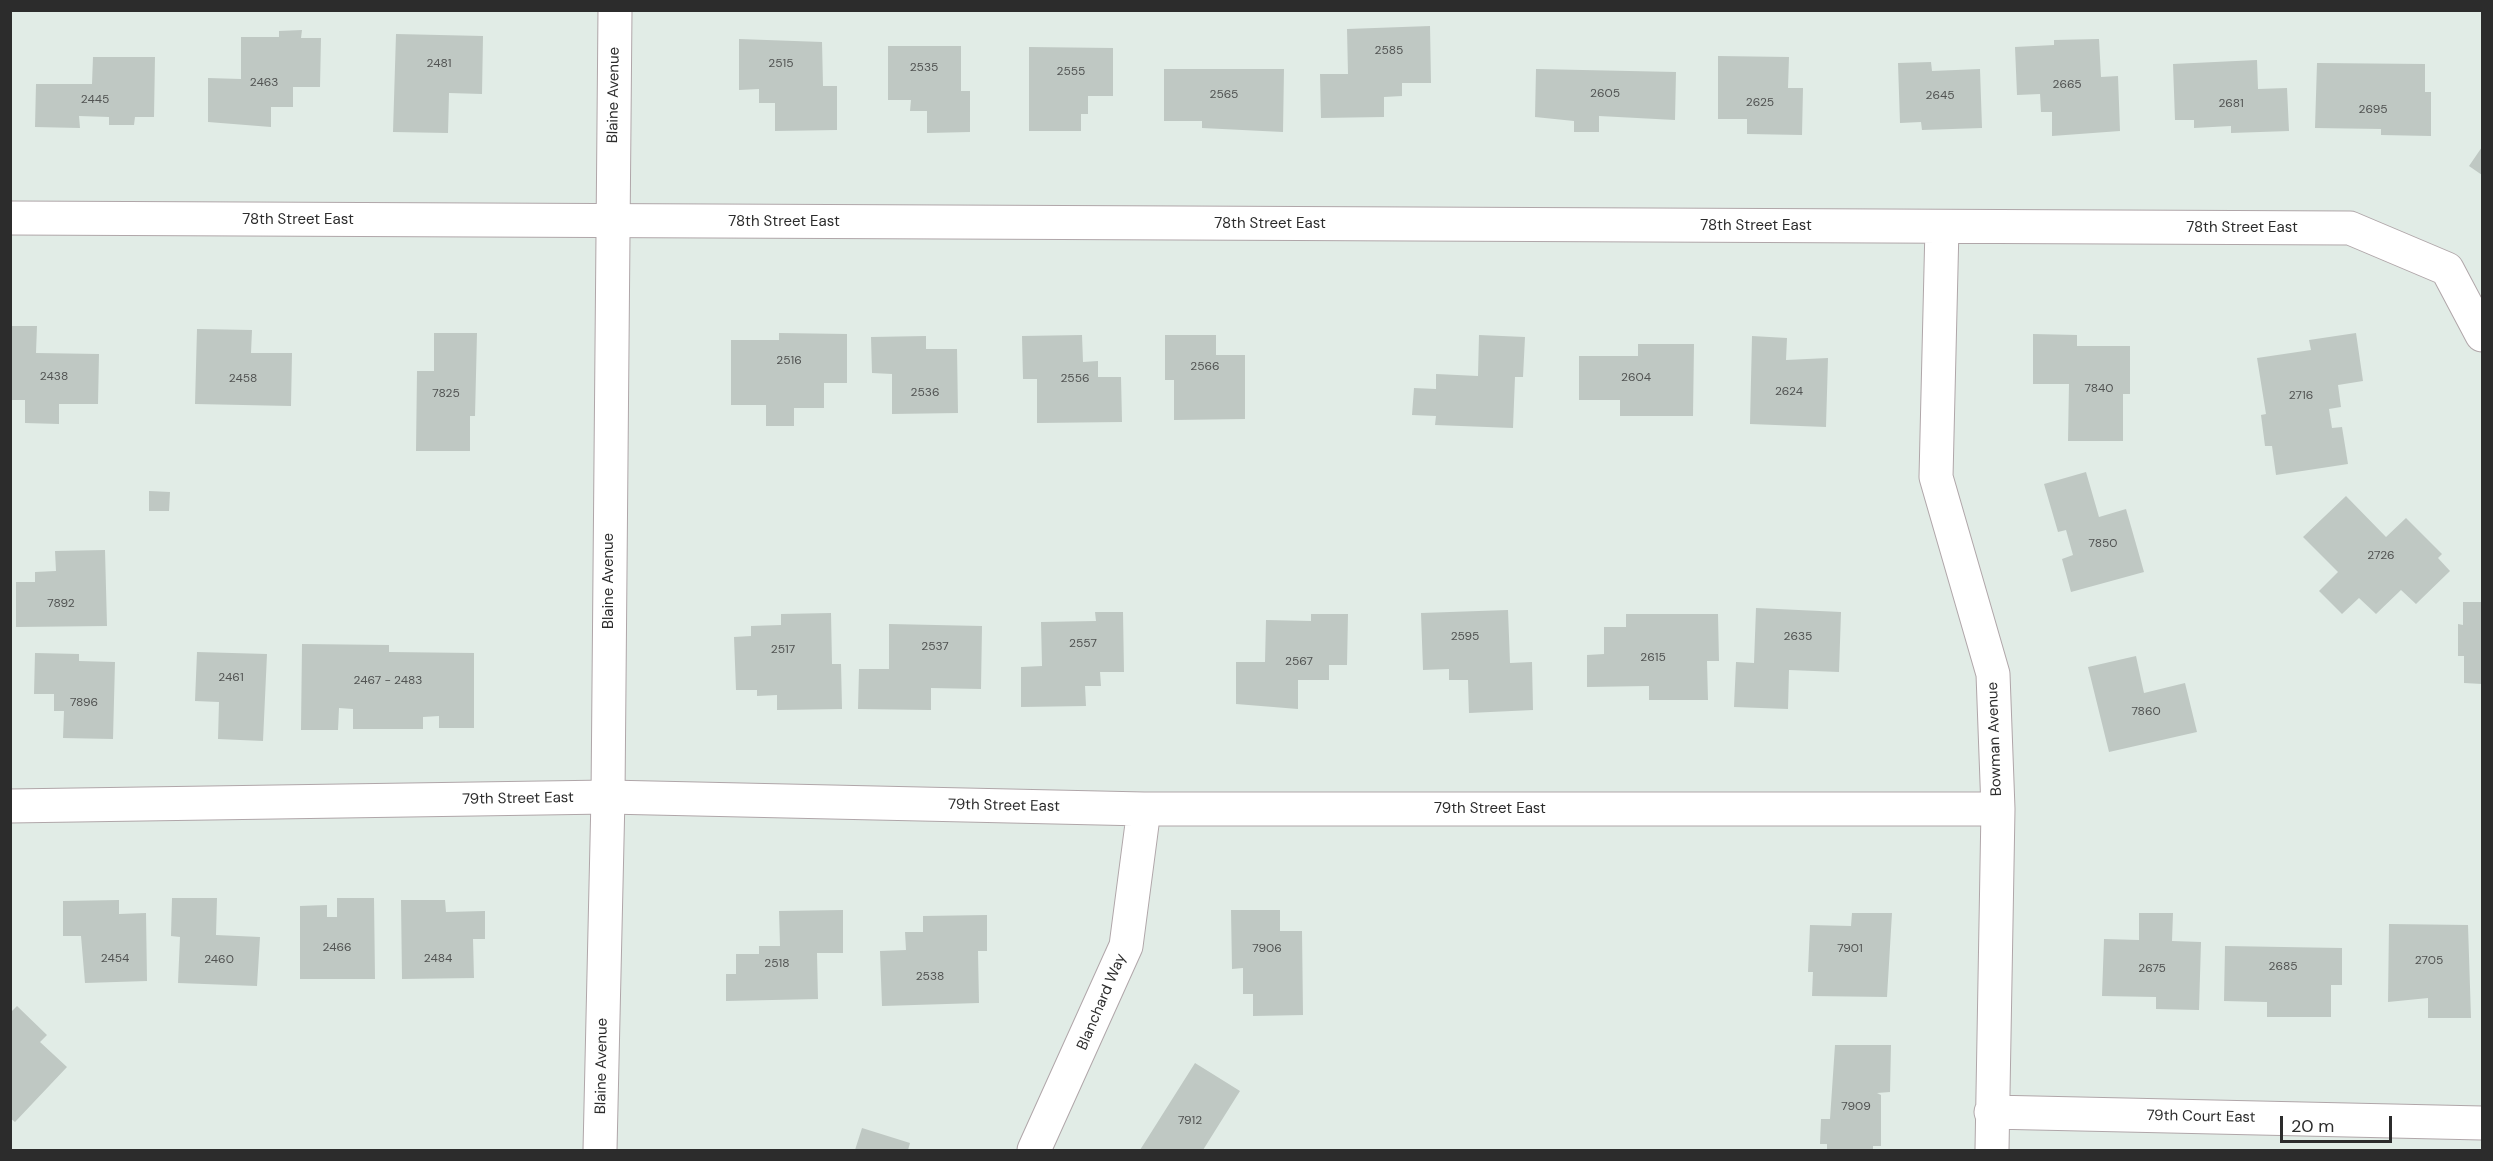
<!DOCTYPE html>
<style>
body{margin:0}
#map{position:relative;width:2493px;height:1161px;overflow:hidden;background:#e1ece6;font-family:"DM Sans",sans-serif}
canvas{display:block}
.frame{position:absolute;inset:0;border:12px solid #2c2c2c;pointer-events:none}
.scale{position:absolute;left:2280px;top:1116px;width:112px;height:27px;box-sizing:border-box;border:3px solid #2c2c2c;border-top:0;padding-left:8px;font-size:18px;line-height:21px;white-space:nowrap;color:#2c2c2c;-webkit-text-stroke:4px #fff;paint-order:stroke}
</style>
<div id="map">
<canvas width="2493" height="1161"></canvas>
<div class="frame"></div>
<div class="scale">20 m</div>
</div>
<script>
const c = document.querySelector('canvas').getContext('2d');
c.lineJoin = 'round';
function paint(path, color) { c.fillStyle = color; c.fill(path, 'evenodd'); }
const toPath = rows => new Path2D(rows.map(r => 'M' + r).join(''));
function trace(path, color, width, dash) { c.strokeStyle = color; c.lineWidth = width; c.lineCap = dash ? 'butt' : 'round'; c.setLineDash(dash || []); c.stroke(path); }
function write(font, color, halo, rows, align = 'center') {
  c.font = font + ' "DM Sans",sans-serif'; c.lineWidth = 4.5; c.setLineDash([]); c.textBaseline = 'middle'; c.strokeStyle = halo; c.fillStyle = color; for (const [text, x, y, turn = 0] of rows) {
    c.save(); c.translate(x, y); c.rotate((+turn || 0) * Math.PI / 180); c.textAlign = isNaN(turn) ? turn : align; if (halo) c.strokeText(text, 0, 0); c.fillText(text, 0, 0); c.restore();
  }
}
paint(toPath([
 [1430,26,1431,83,1402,83,1402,96,1384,97,1384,117,1321,118,1320,74,1348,74,1347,29],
 [302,30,301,38,321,38,320,87,293,87,293,107,271,107,271,127,208,122,208,78,241,79,241,37,279,37,279,31],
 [396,34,483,36,482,94,449,93,448,133,393,132],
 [739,39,822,42,823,86,837,86,837,130,775,131,775,103,759,103,759,89,739,90],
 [2099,39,2101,77,2118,76,2120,131,2052,136,2052,112,2041,112,2040,94,2017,95,2015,47,2054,45,2054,40],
 [888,46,961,46,961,91,970,91,970,132,927,133,927,111,910,111,911,100,888,100],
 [1029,47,1113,48,1113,96,1088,96,1088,114,1081,114,1081,131,1029,131],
 [1718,56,1789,57,1788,88,1803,88,1802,135,1747,134,1747,119,1718,119],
 [93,57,155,57,154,117,135,117,134,125,109,125,109,117,79,116,80,128,35,127,36,84,92,84],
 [2257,60,2258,89,2287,88,2289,131,2231,133,2231,126,2194,128,2194,120,2175,120,2173,64],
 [1931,62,1932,71,1980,69,1982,128,1922,130,1921,122,1900,123,1898,63],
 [2317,63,2425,64,2425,92,2431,92,2431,136,2381,135,2381,129,2315,128],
 [1164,69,1284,69,1283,132,1202,128,1202,121,1164,121],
 [1536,69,1676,72,1675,120,1599,116,1599,132,1574,132,1574,121,1535,117],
 [2482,147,2482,175,2469,166],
 [10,326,37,326,36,353,99,354,98,404,59,404,59,424,25,423,25,400,10,400],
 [197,329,252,330,251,353,292,353,291,406,195,404],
 [434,333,477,333,475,416,470,416,470,451,416,451,417,371,434,371],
 [779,333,847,334,847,383,824,383,824,408,794,408,794,426,766,426,766,405,731,405,731,340,779,340],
 [2356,333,2363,381,2338,385,2341,407,2329,409,2332,428,2342,427,2348,464,2276,475,2272,446,2265,446,2261,415,2266,414,2257,358,2311,350,2309,340],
 [2033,334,2077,335,2077,346,2130,346,2130,394,2123,394,2123,441,2068,441,2069,384,2033,384],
 [1082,335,1083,362,1098,361,1098,377,1121,377,1122,422,1037,423,1037,379,1023,379,1022,336],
 [1165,335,1216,335,1216,355,1245,355,1245,419,1174,420,1174,380,1165,380],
 [1479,335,1525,337,1523,377,1515,377,1513,428,1435,425,1436,416,1412,415,1414,388,1436,389,1436,374,1478,376],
 [926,336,926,349,957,349,958,413,892,414,892,374,872,373,871,337],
 [1752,336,1787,338,1786,360,1828,358,1826,427,1750,424],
 [1638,344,1694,344,1693,416,1620,416,1620,400,1579,400,1579,356,1638,356],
 [2086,472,2099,517,2126,509,2144,572,2071,592,2062,559,2073,555,2066,530,2058,532,2044,484],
 [149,491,170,492,169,511,149,511],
 [2346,496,2386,537,2406,518,2442,554,2438,558,2450,571,2416,604,2401,590,2376,614,2359,598,2342,614,2319,591,2338,572,2303,537],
 [105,550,107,626,16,627,16,582,35,582,35,572,56,571,55,551],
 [2463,602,2482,602,2482,684,2464,683,2464,656,2458,656,2458,624,2463,625],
 [1756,608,1841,612,1839,672,1789,670,1788,709,1734,707,1736,662,1754,663],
 [1508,610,1510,663,1532,662,1533,710,1469,713,1468,680,1449,680,1449,669,1423,670,1421,613],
 [1095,612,1123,612,1124,672,1100,672,1101,686,1085,686,1086,706,1021,707,1021,667,1042,666,1041,622,1096,621],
 [831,613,832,664,841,664,842,709,777,710,777,695,757,696,757,690,736,690,734,637,751,636,751,626,781,625,781,614],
 [1311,614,1348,614,1347,665,1329,665,1329,680,1298,680,1298,709,1236,704,1236,662,1265,662,1266,620,1311,621],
 [1626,614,1718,614,1719,661,1707,661,1708,700,1649,700,1649,686,1587,687,1587,655,1604,654,1604,627,1626,627],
 [889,624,982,626,981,689,931,688,931,710,858,709,859,669,889,669],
 [302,644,389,645,389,652,474,653,474,728,439,728,439,716,423,717,423,729,353,729,353,709,339,708,338,730,301,730],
 [197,652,267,654,263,741,218,739,219,702,195,701],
 [35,653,79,654,79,661,115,662,113,739,63,738,64,711,54,711,54,694,34,694],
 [2136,656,2144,693,2185,683,2197,732,2109,752,2088,667],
 [172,898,217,898,216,935,260,937,257,986,178,983,180,937,171,936],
 [337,898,374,898,375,979,300,979,300,906,327,905,327,917,337,917],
 [119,900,119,914,146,913,147,981,85,983,81,936,63,936,63,901],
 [401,900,445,900,446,912,485,911,485,939,473,939,474,978,402,979],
 [843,910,843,953,817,953,818,999,726,1001,726,974,736,974,736,954,759,954,759,946,780,946,779,911],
 [1231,910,1280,910,1280,931,1302,931,1303,1015,1253,1016,1253,994,1243,994,1243,968,1232,969],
 [1852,913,1892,913,1887,997,1812,996,1813,972,1808,972,1810,925,1851,926],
 [2139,913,2173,913,2172,941,2201,942,2199,1010,2156,1009,2156,997,2102,996,2104,939,2139,940],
 [987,915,987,951,978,951,979,1003,882,1006,880,951,906,950,905,932,923,932,923,916],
 [2389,924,2468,925,2471,1018,2428,1018,2428,998,2388,1002],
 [2225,946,2342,948,2342,985,2331,985,2331,1017,2267,1017,2267,1002,2224,1001],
 [17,1006,47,1035,40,1042,67,1067,15,1122,10,1118,10,1013],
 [1835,1045,1891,1045,1890,1092,1877,1093,1881,1095,1881,1146,1873,1146,1873,1150,1827,1150,1827,1144,1820,1144,1821,1119,1830,1119],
 [1195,1063,1240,1091,1203,1150,1140,1150],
 [862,1128,910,1143,908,1150,855,1150]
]), '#bfc8c3');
const street = toPath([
 [10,218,2350,228,2447,269,2482,335],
 [1942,227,1936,477,1993,674,1998,809,1992,1150],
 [10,806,608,797,1144,809,1998,809],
 [1991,1112,2482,1123],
 [1034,1150,1126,946,1144,809]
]);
const secondary = toPath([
 [600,1150,608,797,615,10]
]);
trace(street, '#b0a6a9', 35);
trace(secondary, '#b0a6a9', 35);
trace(street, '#fff', 33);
trace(secondary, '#fff', 33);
write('12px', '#515352', null, [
 ["2585",1389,51],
 ["2481",439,64],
 ["2515",781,64],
 ["2535",924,68],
 ["2555",1071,72],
 ["2463",264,83],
 ["2665",2067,85],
 ["2605",1605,94],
 ["2565",1224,95],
 ["2645",1940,96],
 ["2445",95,100],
 ["2625",1760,103],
 ["2681",2231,104],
 ["2695",2373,110],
 ["2516",789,361],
 ["2566",1205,367],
 ["2438",54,377],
 ["2604",1636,378],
 ["2458",243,379],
 ["2556",1075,379],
 ["7840",2099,389],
 ["2624",1789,392],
 ["2536",925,393],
 ["7825",446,394],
 ["2716",2301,396],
 ["7850",2103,544],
 ["2726",2381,556],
 ["7892",61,604],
 ["2595",1465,637],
 ["2635",1798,637],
 ["2557",1083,644],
 ["2537",935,647],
 ["2517",783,650],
 ["2615",1653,658],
 ["2567",1299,662],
 ["2461",231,678],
 ["2467 - 2483",388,681],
 ["7896",84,703],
 ["7860",2146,712],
 ["2466",337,948],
 ["7906",1267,949],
 ["7901",1850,949],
 ["2454",115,959],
 ["2484",438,959],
 ["2460",219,960],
 ["2705",2429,961],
 ["2518",777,964],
 ["2685",2283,967],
 ["2675",2152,969],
 ["2538",930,977],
 ["7909",1856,1107],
 ["7912",1190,1121]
]);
write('15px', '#2c2c2c', '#fff', [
 ["Blaine Avenue",614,95,-89],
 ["78th Street East",298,220],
 ["78th Street East",784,222],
 ["78th Street East",1270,224],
 ["78th Street East",1756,226],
 ["78th Street East",2242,228],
 ["Blaine Avenue",609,581,-90],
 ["Bowman Avenue",1995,739,-92],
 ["79th Street East",518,799,-1],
 ["79th Street East",1004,806,1],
 ["79th Street East",1490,809],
 ["Blanchard Way",1102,1002,-67],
 ["Blaine Avenue",602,1066,-89],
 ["79th Court East",2201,1117,1]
]);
</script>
